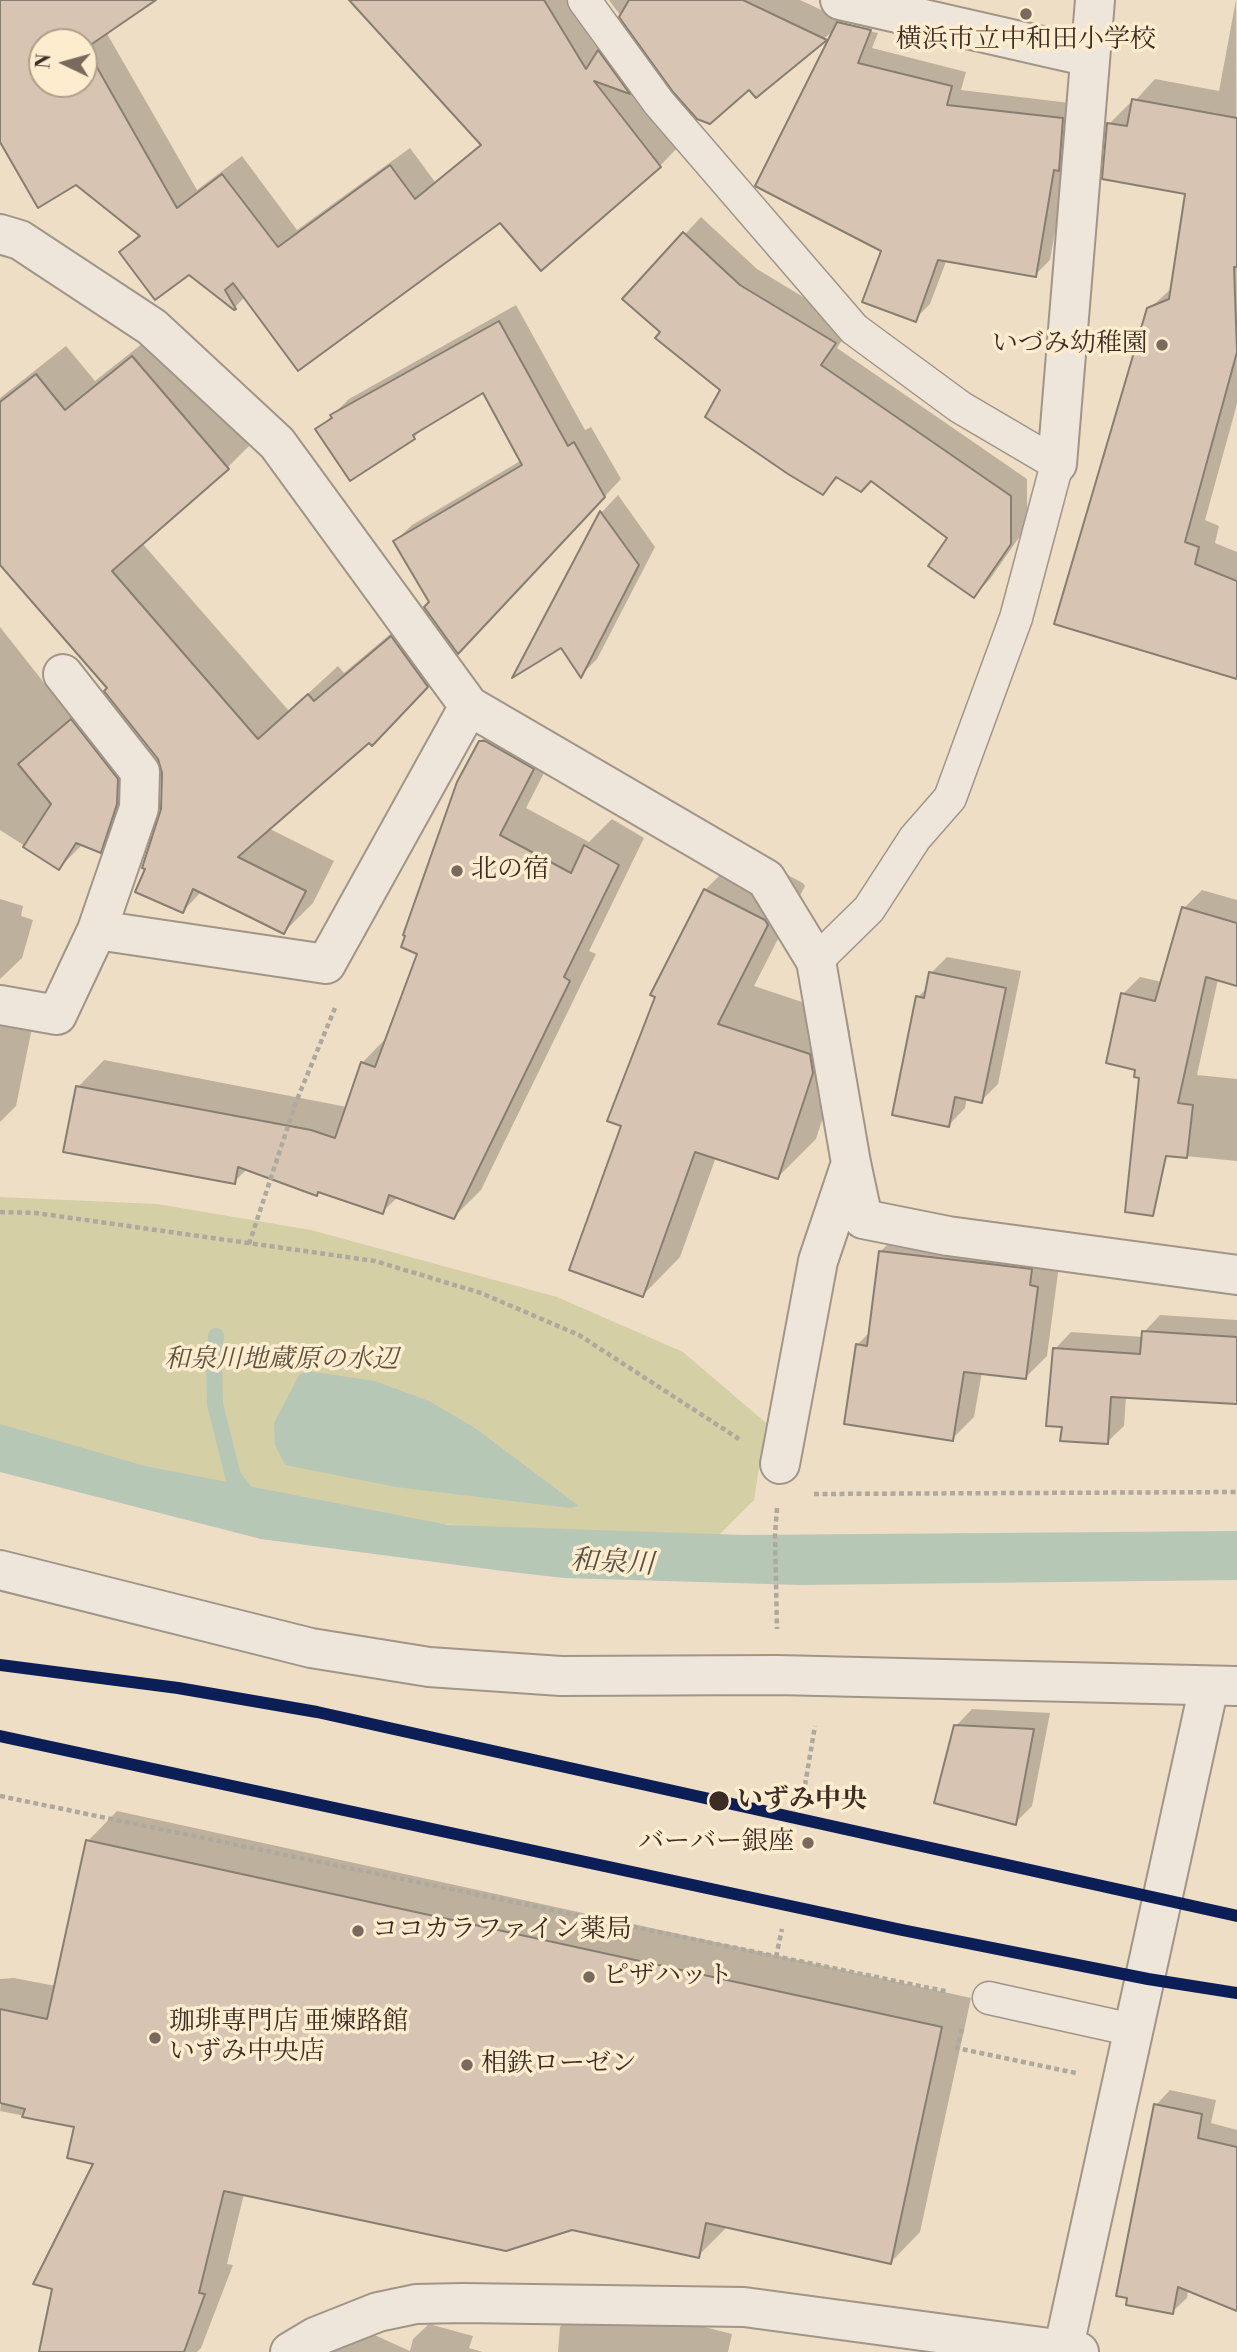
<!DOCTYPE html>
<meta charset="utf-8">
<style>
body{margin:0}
#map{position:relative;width:1237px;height:2352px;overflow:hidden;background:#eddec5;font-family:"Libre Bodoni",serif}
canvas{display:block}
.north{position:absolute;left:28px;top:28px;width:70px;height:70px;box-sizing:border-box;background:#feecce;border:2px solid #b09f8a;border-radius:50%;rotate:275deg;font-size:19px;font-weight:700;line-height:28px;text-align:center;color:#3b2c25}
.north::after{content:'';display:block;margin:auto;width:24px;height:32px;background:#796a5d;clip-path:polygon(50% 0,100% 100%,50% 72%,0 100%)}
</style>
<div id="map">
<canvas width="1237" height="2352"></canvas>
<div class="north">N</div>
</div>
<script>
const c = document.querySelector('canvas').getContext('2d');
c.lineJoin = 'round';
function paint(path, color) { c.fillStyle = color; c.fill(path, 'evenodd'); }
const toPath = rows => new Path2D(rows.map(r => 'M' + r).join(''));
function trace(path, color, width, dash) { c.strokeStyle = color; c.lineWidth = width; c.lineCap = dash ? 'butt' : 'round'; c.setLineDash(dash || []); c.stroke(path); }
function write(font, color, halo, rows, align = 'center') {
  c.font = font + ' "Libre Bodoni","Noto Serif JP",serif'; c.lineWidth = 7; c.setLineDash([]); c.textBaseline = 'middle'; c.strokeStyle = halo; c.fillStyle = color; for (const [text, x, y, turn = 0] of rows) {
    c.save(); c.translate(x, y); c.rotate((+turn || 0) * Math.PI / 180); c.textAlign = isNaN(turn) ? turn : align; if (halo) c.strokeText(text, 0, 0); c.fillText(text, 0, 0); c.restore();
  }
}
paint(toPath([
 [0,1197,157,1204,311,1230,557,1297,683,1352,766,1423,754,1500,718,1536,576,1537,413,1521,159,1470,0,1428]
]), '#d5cfa6');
paint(toPath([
 [307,1371,375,1381,429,1401,475,1428,579,1506,570,1508,396,1487,285,1465,275,1445,274,1423,299,1375],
 [0,1424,145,1466,449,1525,744,1535,1237,1531,1237,1580,802,1585,564,1578,503,1571,261,1539,0,1472]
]), '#b7c7b6');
paint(toPath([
 [0,0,153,0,106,32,197,190,242,156,297,230,410,148,435,182,482,143,416,0,593,0,678,147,660,166,501,220,245,297,234,308,189,273,121,252,140,233,76,183,0,139],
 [42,42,84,42,84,84,42,84],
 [609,0,800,0,841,19,885,15,879,30,842,21,842,25,878,33,872,48,966,72,961,90,1078,104,1050,260,1035,275,947,259,930,304,915,319,884,250,833,31,756,95,749,88,675,90],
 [1236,0,1237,404,1205,520,1219,526,1215,543,1237,552,1237,677,1056,623,1149,309,1173,287,1187,193,1109,124,1130,103,1133,103,1155,79,1219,91],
 [701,217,757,269,851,326,837,348,1027,479,1027,526,990,579,974,596,950,538,871,479,839,477,823,493,722,390,625,299],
 [516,305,585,430,591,427,621,479,475,635,431,602,395,541,412,525,522,460,484,390,426,426,414,437,318,429,349,399],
 [162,328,257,438,228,467,142,543,289,711,338,666,344,673,421,608,456,656,401,715,268,828,334,861,313,903,284,932,202,891,183,911,148,868,163,809,164,772,159,758,109,688,0,562,0,398,66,346,95,381],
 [618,495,655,547,597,659,581,675,561,646,516,674,602,512],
 [0,627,71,717,95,696,141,755,124,826,100,851,83,844,59,868,0,830],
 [507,715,560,742,526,808,589,842,612,819,644,838,589,951,596,954,481,1190,454,1217,398,1197,382,1212,320,1191,316,1194,248,1168,234,1182,78,1087,104,1060,347,1107,362,1063,388,1036,419,953,480,742],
 [743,852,803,883,805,886,754,986,847,1017,850,1034,816,1139,778,1177,716,1157,680,1257,643,1295,705,890],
 [1202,890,1237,900,1237,984,1218,979,1197,1075,1237,1079,1237,1161,1133,1151,1141,1077,1137,1069,1123,994,1140,977,1162,982,1184,908],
 [0,899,23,906,21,916,33,920,22,958,0,979],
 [947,957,1021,971,998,1084,981,1101,967,1098,965,1108,949,1125,918,997,928,987,931,973],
 [0,1021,32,1028,16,1106,0,1122],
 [902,1230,1059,1265,1047,1356,1025,1378,982,1372,974,1417,952,1439,857,1345,870,1332,880,1252],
 [1160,1315,1237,1320,1237,1403,1126,1396,1124,1426,1107,1442,1063,1426,1055,1349,1071,1332,1143,1337,1144,1332],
 [972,1709,1050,1713,1032,1806,1015,1823,956,1726],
 [117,1811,971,1998,920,2232,891,2262,728,2226,698,2256,543,2221,513,2250,244,2194,227,2264,233,2265,201,2348,197,2352,40,2352,96,2162,76,2126,0,2111,2,2095,0,2094,0,1979,14,1978,56,1986,88,1841],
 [1170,2090,1216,2100,1211,2123,1237,2130,1237,2309,1188,2290,1187,2298,1172,2312,1130,2297,1156,2105],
 [576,2312,673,2319,732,2334,728,2352,558,2352,560,2327],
 [429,2324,473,2336,469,2348,483,2352,328,2352,355,2337,363,2340,370,2333,410,2351,413,2339]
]), '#0003');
trace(toPath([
 [216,1336,214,1354,215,1404,233,1476,252,1500]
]), '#b7c7b6', 16);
const building = toPath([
 [0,0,156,0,86,48,177,208,222,174,278,247,390,165,415,199,481,145,349,0,544,0,586,69,598,50,630,94,594,81,661,167,541,271,500,223,298,371,233,283,225,290,236,309,234,310,189,275,155,300,119,252,140,236,76,185,38,208,0,142,0,0],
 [42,42,84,42,84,84,42,84,42,42],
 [629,0,743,0,827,40,756,98,749,90,710,124,697,119,673,92,619,17,629,0],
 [837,22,871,30,858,63,952,86,947,105,1063,118,1059,171,1054,170,1036,277,938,260,916,322,862,302,881,251,755,186,837,22],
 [1132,99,1237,118,1237,267,1234,267,1237,352,1185,542,1199,547,1195,564,1237,581,1237,679,1054,624,1147,308,1169,299,1185,194,1102,179,1107,123,1127,126,1132,99],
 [683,232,740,285,836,343,821,365,1011,496,1011,544,974,598,928,566,947,538,871,481,861,492,836,477,823,495,788,474,705,417,720,390,655,338,660,332,622,299,683,232],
 [499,321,568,446,574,442,605,497,458,654,424,607,429,602,393,541,522,465,483,393,413,435,415,439,350,481,315,429,332,418,330,415,499,321],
 [132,356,229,469,112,571,258,739,308,694,314,701,391,636,428,687,372,746,369,743,238,857,306,891,284,934,193,889,183,913,135,892,145,869,142,868,161,809,162,773,158,759,104,691,107,688,0,565,0,402,36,374,65,410,132,356],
 [600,511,639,565,581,678,561,648,512,678,600,511],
 [71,719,118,779,117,804,101,853,76,843,59,870,23,847,51,804,18,764,71,719],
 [479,741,485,741,534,769,500,835,571,873,584,845,619,865,564,977,570,981,454,1219,389,1195,383,1214,318,1192,317,1196,238,1167,235,1184,63,1152,76,1086,311,1130,335,1138,361,1062,375,1067,417,954,401,947,405,936,403,935,457,782,479,741],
 [704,889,765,920,768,925,718,1024,810,1054,813,1073,778,1179,695,1152,643,1297,569,1270,621,1126,607,1121,655,997,650,995,704,889],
 [1182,907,1237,923,1237,986,1206,977,1178,1103,1193,1105,1187,1158,1166,1156,1153,1216,1125,1212,1139,1078,1134,1077,1135,1070,1106,1063,1121,993,1155,1001,1182,907],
 [929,972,1006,988,982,1103,955,1097,949,1127,892,1115,916,996,924,998,929,972],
 [879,1251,1032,1269,1030,1285,1038,1287,1026,1379,964,1372,953,1441,844,1424,856,1344,867,1346,879,1251],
 [1142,1331,1237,1337,1237,1404,1111,1397,1108,1444,1060,1441,1062,1427,1046,1426,1053,1348,1140,1354,1142,1331],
 [954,1725,1034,1729,1016,1825,934,1803,954,1725],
 [86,1840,942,2027,891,2264,706,2223,699,2258,572,2230,506,2251,224,2191,199,2293,205,2294,184,2352,39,2352,52,2289,33,2284,93,2164,67,2158,74,2127,22,2117,25,2109,0,2103,0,2009,47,2019,86,1840],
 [1154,2104,1202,2114,1198,2138,1237,2147,1237,2311,1178,2287,1173,2314,1126,2305,1127,2298,1116,2296,1154,2104]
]);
paint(building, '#d7c4b2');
trace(building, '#877e71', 2);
const service = toPath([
 [584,0,659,103,854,329,960,407,1057,464,1016,618,950,798,915,838,869,909,816,961],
 [989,1998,1133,2030]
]);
const minor = toPath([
 [840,0,1090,57],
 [0,234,20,240,152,327,277,443,469,706,766,879,816,961,851,1163,863,1219,948,1236,1237,1275],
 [1057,464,1095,0],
 [63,674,140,772,139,808,97,930],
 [0,1005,57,1015,97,930,326,964,469,706],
 [780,1464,818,1261,851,1163],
 [1063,2351,1209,1686],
 [290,2352,315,2337,378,2312,416,2304,463,2303,744,2307,1079,2352]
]);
const tertiary = toPath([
 [0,1570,311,1648,429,1667,561,1676,777,1675,1237,1686]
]);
trace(service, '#a09587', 35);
trace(minor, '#a09587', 42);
trace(tertiary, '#a09587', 42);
trace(toPath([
 [0,1212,36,1213,375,1261,481,1293,579,1335,739,1439],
 [249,1244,296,1102,335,1008],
 [814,1494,1237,1492],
 [777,1508,775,1535,777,1629],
 [805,1785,815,1726],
 [0,1796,949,1992],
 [776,1957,782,1929],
 [962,2029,957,2048,1076,2073]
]), '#afa89d', 4.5, [5, 3.5]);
trace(service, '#eee6da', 32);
trace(minor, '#eee6da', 38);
trace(tertiary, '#eee6da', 38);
trace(toPath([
 [0,1665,178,1688,317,1712,1237,1916],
 [0,1736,902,1930,1148,1979,1237,1993]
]), '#0c1e56', 12);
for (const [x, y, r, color] of [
 [1026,14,7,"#796a5d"],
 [1162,345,7,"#796a5d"],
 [457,871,7,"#796a5d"],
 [719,1801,11,"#3b2c25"],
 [808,1843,7,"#796a5d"],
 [358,1931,7,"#796a5d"],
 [589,1977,7,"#796a5d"],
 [155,2038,7,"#796a5d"],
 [467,2065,7,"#796a5d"]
]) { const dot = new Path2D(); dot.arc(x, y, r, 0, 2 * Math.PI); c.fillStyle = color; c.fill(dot); trace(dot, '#feecce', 2.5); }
write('26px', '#3b2c25', '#feecce', [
 ["横浜市立中和田小学校",1026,41,"center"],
 ["いづみ幼稚園",1148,345,"right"],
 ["北の宿",471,871],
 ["バーバー銀座",794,1843,"right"],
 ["ココカラファイン薬局",372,1931],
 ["ピザハット",603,1977],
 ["珈琲専門店 亜煉路館",169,2023],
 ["いずみ中央店",169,2053],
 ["相鉄ローゼン",481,2065]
], 'left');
write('italic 26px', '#5c523f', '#feecce', [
 ["和泉川地蔵原の水辺",281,1361]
]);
write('bold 26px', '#3b2c25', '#feecce', [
 ["いずみ中央",737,1801]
], 'left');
write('italic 28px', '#545048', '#feecce', [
 ["和泉川",612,1564,3]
]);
</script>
